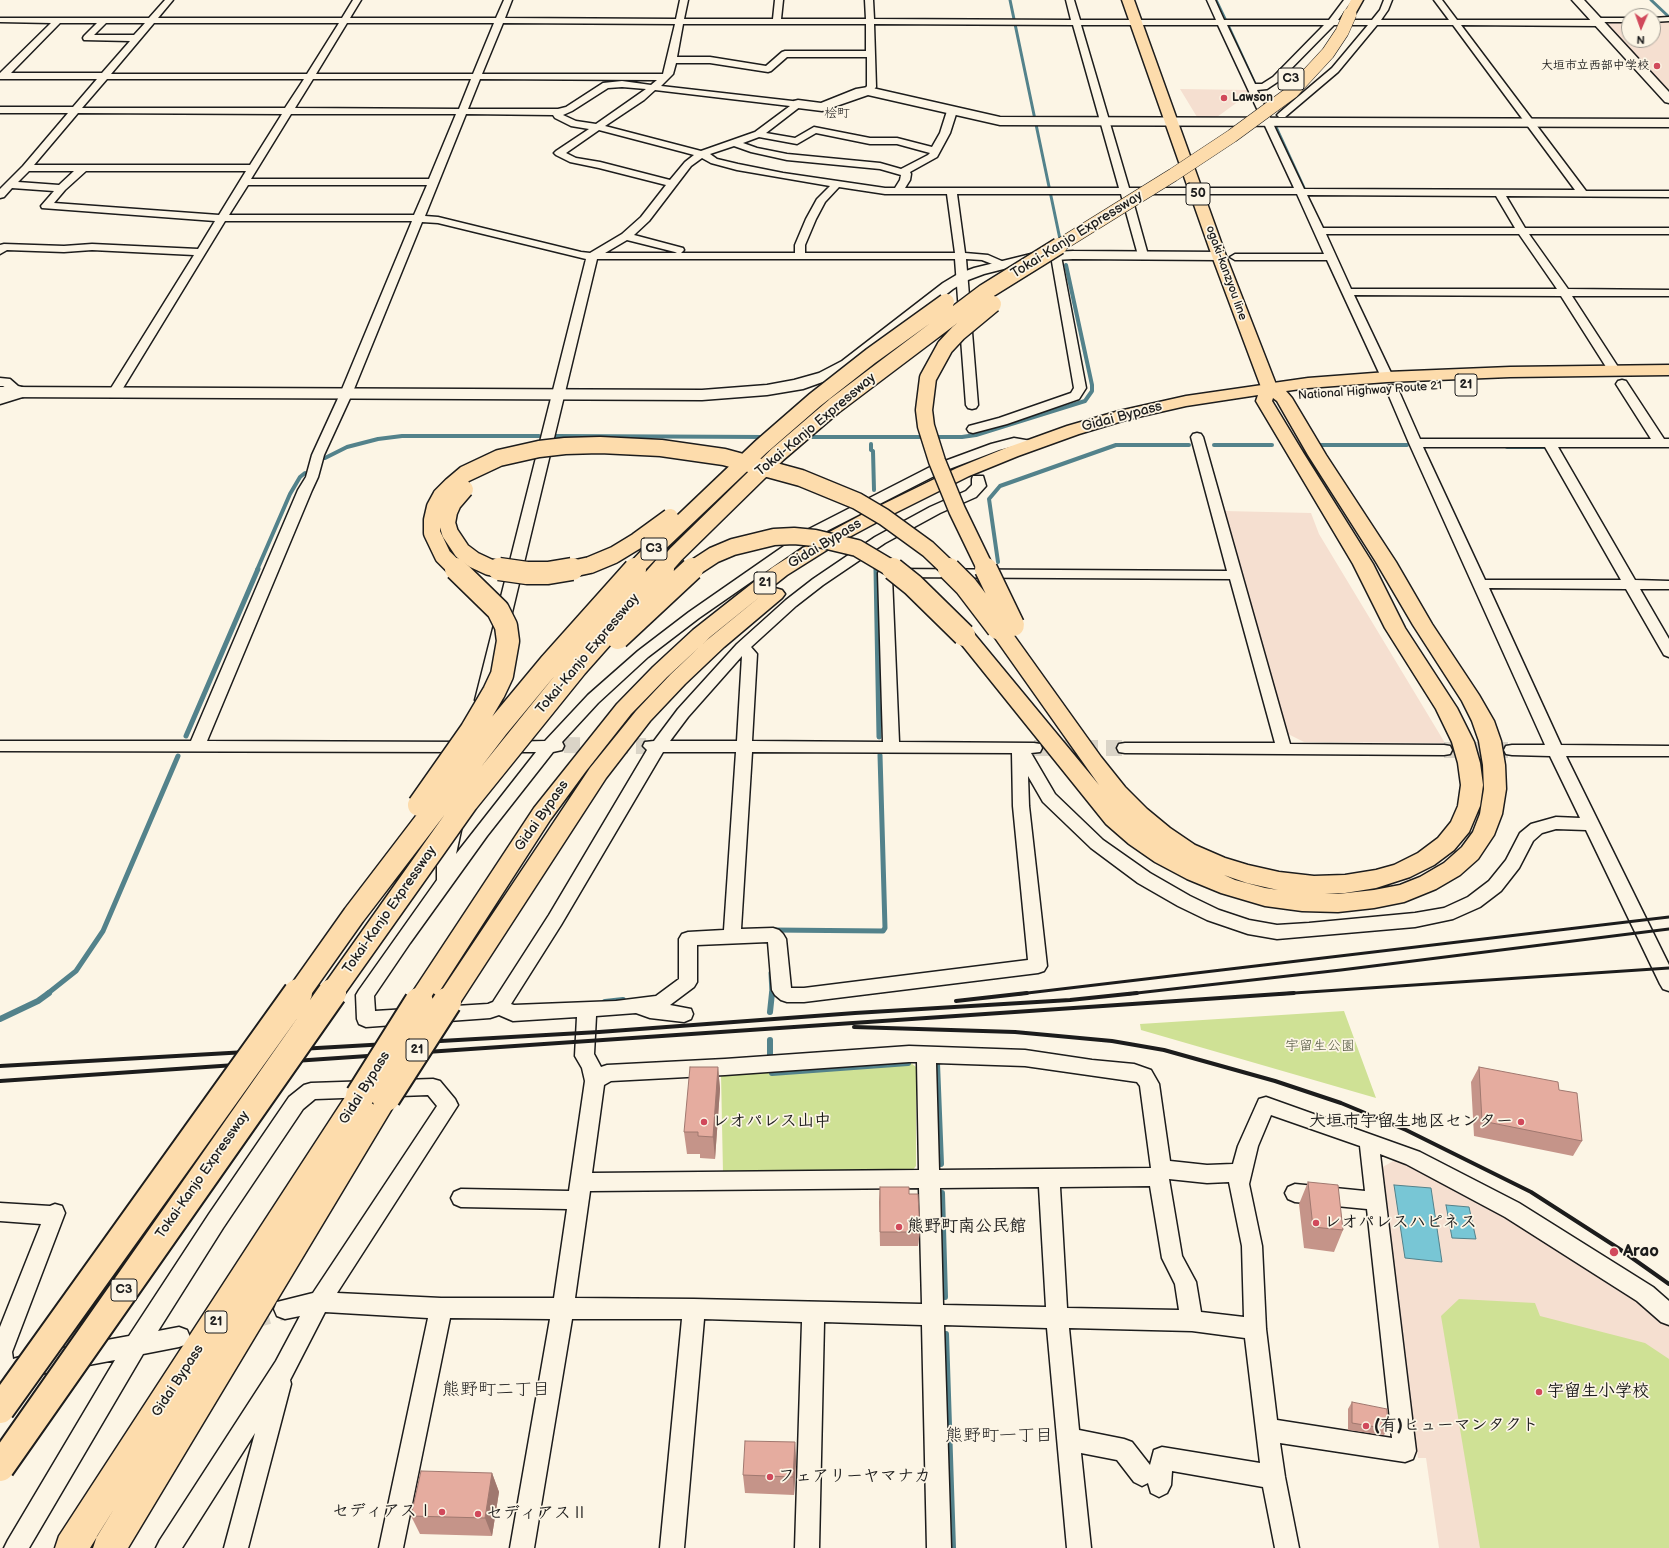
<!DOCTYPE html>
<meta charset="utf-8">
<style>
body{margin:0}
#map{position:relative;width:1669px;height:1548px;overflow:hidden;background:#fcf5e5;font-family:"Balsamiq Sans",sans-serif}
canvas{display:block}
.north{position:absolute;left:1621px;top:8px;width:40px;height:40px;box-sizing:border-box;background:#fcf5e5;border:1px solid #a29e95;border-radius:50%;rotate:182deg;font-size:11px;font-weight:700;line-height:16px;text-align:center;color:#1c1c1c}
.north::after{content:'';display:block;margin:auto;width:14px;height:18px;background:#d1495b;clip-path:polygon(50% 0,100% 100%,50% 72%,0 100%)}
</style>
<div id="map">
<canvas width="1669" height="1548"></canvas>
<div class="north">N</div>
</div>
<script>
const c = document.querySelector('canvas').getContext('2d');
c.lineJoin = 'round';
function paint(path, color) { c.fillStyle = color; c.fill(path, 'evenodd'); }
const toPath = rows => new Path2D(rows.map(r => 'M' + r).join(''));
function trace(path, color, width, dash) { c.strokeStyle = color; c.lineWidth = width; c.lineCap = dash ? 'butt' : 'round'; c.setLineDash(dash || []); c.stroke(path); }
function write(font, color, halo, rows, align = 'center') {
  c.font = font + ' "Balsamiq Sans","Klee One",sans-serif'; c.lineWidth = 3.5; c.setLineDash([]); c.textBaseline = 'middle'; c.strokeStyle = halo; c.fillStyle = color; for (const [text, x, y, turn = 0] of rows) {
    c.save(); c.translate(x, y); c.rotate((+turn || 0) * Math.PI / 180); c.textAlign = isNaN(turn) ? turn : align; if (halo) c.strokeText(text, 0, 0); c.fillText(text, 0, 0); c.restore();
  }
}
paint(toPath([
 [1604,21,1629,22,1629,40,1653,40,1653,22,1669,21,1669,91],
 [1180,89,1249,90,1250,93,1217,117,1197,117],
 [1224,511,1311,513,1319,534,1445,743,1304,742,1286,733],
 [1397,1159,1519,1223,1635,1298,1669,1326,1669,1548,1439,1548,1426,1458,1418,1458,1379,1169]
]), '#f5dfd0');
paint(toPath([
 [1344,1011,1376,1098,1141,1030,1140,1024],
 [907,1060,916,1067,916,1166,912,1171,723,1173,721,1074],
 [1459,1299,1535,1303,1540,1316,1645,1343,1669,1359,1669,1548,1480,1548,1441,1316]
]), '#cfe195');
const water = toPath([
 [1394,1185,1431,1188,1442,1262,1405,1258,1394,1185],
 [1446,1205,1469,1207,1476,1239,1452,1238,1446,1205]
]);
paint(water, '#78c6d5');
trace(water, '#53828b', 1);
trace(toPath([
 [1010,0,1061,244],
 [1216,0,1226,21],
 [1651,0,1668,16],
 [1227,23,1255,84],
 [1275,125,1304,188]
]), '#53828b', 3);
trace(toPath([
 [556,436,765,437],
 [805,437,962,437,976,435,1085,401,1092,391,1092,385,1066,265],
 [871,444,871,450,873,451,874,490],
 [1214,445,1272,445],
 [1320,445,1407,445],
 [1507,447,1546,447],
 [325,458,347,447,378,439,402,436,539,436],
 [876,562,876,570],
 [998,562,989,499,1000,486,1116,445,1189,445],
 [257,570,290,494,300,477,305,473]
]), '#53828b', 4);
trace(toPath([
 [876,569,879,737],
 [186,736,258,569],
 [773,930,883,931,885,928,880,755],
 [771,973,772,994],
 [47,994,76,971,103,931,178,756]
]), '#53828b', 5);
trace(toPath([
 [605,1002,623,1000],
 [770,1012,772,993],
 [0,1019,38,1001,49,993],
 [770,1040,770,1056],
 [937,1063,941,1164],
 [772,1073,908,1063],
 [942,1193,945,1297],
 [946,1334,953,1548]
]), '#53828b', 6);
trace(toPath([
 [564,745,646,746],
 [1034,748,1125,748],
 [1444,750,1512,750]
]), '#dad4c7', 16, [16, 8]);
trace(toPath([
 [248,1319,285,1309]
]), '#dad4c7', 21, [21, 10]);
const street = toPath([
 [165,0,173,0,158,18,342,18,353,0,361,0,350,18,496,18,504,0,512,0,505,18,676,19,680,0,688,0,684,19,773,19,775,0,783,0,781,19,866,19,865,0,873,0,874,19,1071,20,1066,0,1074,0,1080,20,1216,20,1207,0,1215,0,1224,20,1329,20,1344,0,1352,0,1338,20,1372,20,1380,10,1384,0,1392,0,1388,10,1381,20,1449,20,1434,0,1442,0,1457,20,1593,20,1594,18,1629,18,1629,22,1603,22,1602,25,1599,26,1461,25,1586,191,1669,191,1669,197,1506,196,1525,228,1669,228,1669,234,1529,234,1568,289,1669,290,1669,296,1572,296,1620,370,1618,373,1614,374,1610,373,1608,370,1561,296,1354,295,1393,377,1391,380,1387,381,1383,380,1381,377,1327,260,1235,260,1230,257,1235,254,1324,254,1297,194,1131,194,1148,255,1143,258,1138,255,1121,194,957,194,965,253,988,255,1004,262,1005,264,1000,267,982,260,966,259,978,405,976,408,972,409,968,408,966,405,955,259,597,259,491,700,488,704,483,705,478,704,475,700,586,259,438,223,422,222,352,394,324,455,318,477,312,490,207,741,468,742,474,743,476,747,474,751,468,752,0,751,0,741,191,741,298,490,306,477,312,455,340,394,412,221,225,221,120,393,118,396,114,397,110,396,108,393,194,255,92,250,64,252,7,250,0,254,0,245,4,244,64,246,92,244,198,249,215,221,42,208,41,206,54,191,12,188,4,197,0,198,0,189,23,166,68,113,0,113,0,107,73,107,97,79,0,79,0,73,51,23,0,22,0,18,149,18,165,0],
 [60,23,97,23,84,36,83,38,84,40,130,41,102,73,11,73,60,23],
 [106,23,145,23,134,35,94,35,106,23],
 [154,23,339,23,307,74,111,74,154,23],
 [347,23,494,23,473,74,316,74,347,23],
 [503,23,675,24,663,74,482,74,503,23],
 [683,24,866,24,866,51,785,51,782,52,766,66,710,57,677,57,683,24],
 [874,24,1073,25,1119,188,905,188,910,180,911,174,910,172,937,157,950,133,957,111,955,109,952,108,947,111,940,133,932,147,897,138,870,138,814,127,795,138,766,133,801,106,803,104,801,102,661,86,673,74,676,63,710,63,768,72,771,71,787,57,867,57,867,86,863,91,865,93,871,93,876,87,874,24],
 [1081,25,1218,25,1294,188,1129,188,1081,25],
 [1227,25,1324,25,1273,77,1262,84,1255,84,1227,25],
 [1334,25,1368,25,1332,68,1279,113,1277,115,1279,117,1285,117,1338,72,1377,25,1453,25,1575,190,1304,189,1257,90,1267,89,1279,81,1334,25],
 [107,79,304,79,285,108,82,108,107,79],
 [313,79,471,79,459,109,295,108,313,79],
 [480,79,657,80,651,85,622,81,603,83,566,107,558,109,468,109,480,79],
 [622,87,646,89,596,124,576,121,563,115,572,111,608,88,622,87],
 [655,90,790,106,755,132,701,151,605,126,644,100,655,90],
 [78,113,282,114,250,165,34,165,78,113],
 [291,114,456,114,429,179,251,179,291,114],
 [466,114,553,115,555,118,571,126,589,129,556,151,554,153,556,155,570,162,599,168,666,185,641,217,622,234,590,253,581,252,438,217,425,216,466,114],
 [599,130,683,152,694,155,685,162,670,180,600,162,576,158,566,153,599,130],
 [816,133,870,144,897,144,930,153,928,155,901,169,880,163,787,154,757,148,743,143,759,137,797,144,816,133],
 [734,146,751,152,787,160,880,169,901,175,900,180,895,188,885,188,783,173,738,164,717,159,710,154,734,146],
 [702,158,711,163,737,170,830,186,817,199,806,219,795,245,795,253,681,253,684,250,683,248,634,235,649,221,691,166,702,158],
 [29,171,74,171,59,185,18,182,29,171],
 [86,171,246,171,219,215,54,203,65,190,86,171],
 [248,185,427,185,414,215,229,215,248,185],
 [839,187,885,194,947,194,955,253,805,253,805,245,816,219,825,202,839,187],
 [1307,195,1496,196,1515,228,1323,228,1307,195],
 [1326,234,1519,234,1557,289,1351,289,1326,234],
 [627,240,675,252,677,253,605,253,627,240],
 [1669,17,1669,21,1653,22,1653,18,1669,17],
 [1056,253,1061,256,1086,388,1079,399,1007,424,973,433,969,432,967,429,969,426,999,418,1071,393,1074,388,1051,256,1056,253],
 [0,378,10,379,18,386,29,389,31,392,29,395,0,404,0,396,12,392,3,386,0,386,0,378],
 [1622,380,1626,381,1664,439,1669,439,1669,447,1558,447,1635,580,1669,581,1669,589,1640,589,1669,639,1669,657,1664,655,1626,589,1489,588,1561,745,1669,746,1669,756,1566,756,1669,965,1669,991,1663,989,1660,984,1586,830,1556,829,1542,833,1533,841,1519,868,1501,891,1480,907,1453,919,1415,927,1277,939,1248,934,1207,920,1178,906,1138,883,1091,848,1043,802,1028,776,1029,806,1047,966,1044,971,1038,973,804,1002,787,1002,781,1000,775,995,772,990,768,942,697,945,697,982,694,987,670,1005,691,1009,693,1014,691,1019,684,1022,650,1018,636,1013,596,1016,594,1054,601,1067,607,1065,725,1059,909,1046,1025,1050,1092,1060,1134,1064,1151,1070,1159,1084,1170,1161,1207,1165,1233,1164,1238,1146,1259,1099,1266,1097,1420,1152,1519,1203,1653,1287,1669,1301,1669,1325,1661,1322,1637,1301,1505,1217,1406,1164,1380,1154,1416,1451,1413,1459,1405,1462,1280,1443,1285,1477,1299,1548,1275,1548,1263,1487,1172,1471,1171,1485,1167,1493,1159,1497,1151,1493,1148,1483,1142,1486,1134,1482,1117,1460,1081,1453,1091,1548,1067,1548,1047,1328,944,1325,951,1548,927,1548,922,1325,824,1322,819,1548,795,1548,802,1322,704,1319,684,1548,660,1548,682,1319,572,1319,534,1548,510,1548,550,1319,450,1318,403,1548,379,1548,428,1318,325,1312,290,1380,291,1384,248,1548,224,1548,255,1433,182,1548,156,1548,160,1540,276,1361,300,1316,285,1319,277,1316,274,1309,277,1302,313,1293,437,1106,428,1095,315,1099,303,1109,223,1228,158,1331,179,1327,187,1330,190,1337,187,1344,179,1347,143,1354,29,1548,4,1548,8,1540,115,1360,30,1376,0,1385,0,1327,41,1224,0,1221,0,1203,50,1206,55,1204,62,1206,65,1213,12,1352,13,1359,30,1354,129,1336,209,1214,289,1097,304,1085,311,1083,433,1079,440,1081,455,1099,458,1105,337,1293,441,1298,554,1298,567,1209,461,1207,454,1204,451,1198,454,1192,461,1189,569,1191,585,1081,582,1068,575,1056,577,1017,513,1021,499,1015,490,1018,366,1027,359,1024,357,1019,356,995,359,990,437,880,437,864,446,826,448,822,454,820,460,822,462,826,456,854,536,752,504,752,498,751,496,747,498,743,504,742,545,741,588,695,638,651,689,612,807,530,934,465,991,444,1014,438,1037,442,1039,445,1037,448,1033,449,1014,446,999,450,944,471,817,536,699,618,648,657,598,703,562,742,564,746,562,750,553,752,487,836,410,943,374,996,375,1011,488,1004,493,1002,549,915,647,750,643,746,645,742,654,741,678,709,737,644,786,600,813,579,875,537,930,507,966,491,972,485,972,479,973,476,983,476,986,486,976,497,940,513,885,543,823,585,796,606,751,647,757,654,752,741,883,742,878,573,880,570,885,569,1227,571,1191,437,1193,434,1197,433,1201,434,1203,437,1290,744,1444,745,1450,746,1452,750,1450,754,1444,755,1125,753,1119,752,1117,748,1119,744,1125,743,1275,743,1230,579,892,577,899,742,1034,743,1040,744,1042,748,1040,752,1031,753,1055,794,1103,840,1150,873,1190,896,1219,910,1249,920,1277,925,1309,923,1415,913,1444,908,1468,897,1489,881,1506,860,1520,833,1531,824,1556,817,1580,818,1550,756,1512,755,1506,754,1504,750,1506,746,1512,745,1545,745,1409,443,1386,389,1388,386,1392,385,1396,386,1398,389,1420,439,1651,439,1616,384,1618,381,1622,380],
 [1423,447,1545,447,1621,580,1485,580,1423,447],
 [742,656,737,741,670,741,688,717,742,656],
 [663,752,736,752,724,930,688,932,682,934,679,939,679,979,656,996,616,1001,514,1005,511,1004,561,925,663,752],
 [752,752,1012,753,1013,806,1028,960,804,988,791,988,786,939,783,934,779,930,773,928,741,929,752,752],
 [909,1062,917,1062,919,1170,592,1173,604,1085,611,1081,725,1075,909,1062],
 [936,1063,1025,1066,1137,1082,1140,1086,1151,1168,939,1170,936,1063],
 [1271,1115,1360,1146,1365,1191,1295,1184,1288,1187,1285,1193,1288,1199,1295,1202,1367,1209,1392,1438,1277,1420,1266,1329,1262,1246,1249,1184,1258,1146,1271,1115],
 [1169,1179,1207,1183,1229,1182,1242,1246,1244,1317,1201,1312,1196,1282,1182,1256,1169,1179],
 [1150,1186,1162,1258,1175,1284,1179,1310,1067,1308,1060,1187,1150,1186],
 [1039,1187,1046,1307,943,1305,940,1188,1039,1187],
 [919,1188,922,1304,694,1299,575,1298,590,1191,919,1188],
 [1069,1328,1192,1331,1245,1338,1260,1463,1162,1447,1154,1450,1150,1465,1132,1442,1124,1439,1079,1430,1069,1328]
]);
const secondary = toPath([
 [1572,0,1584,0,1669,92,1669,103,1665,102,1572,0],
 [868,87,1000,117,1669,119,1669,127,1000,125,868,95,822,111,798,108,794,107,792,104,794,101,798,100,821,103,856,89,868,87],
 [1073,251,1219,252,1224,253,1226,256,1224,259,1219,260,1073,259,1035,261,984,274,968,280,953,289,854,367,831,379,803,389,767,395,702,400,0,397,0,387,702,390,767,385,794,380,819,373,842,361,943,283,958,274,974,268,1035,253,1073,251]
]);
const primary = toPath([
 [1122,0,1134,0,1226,256,1277,387,1275,391,1269,392,1263,391,1261,387,1212,256,1122,0]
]);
const highway = toPath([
 [1351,0,1363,0,1354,16,1350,17,1346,16,1344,14,1351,0],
 [1669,365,1669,375,1510,377,1387,382,1308,388,1286,391,1292,398,1326,455,1396,562,1432,624,1479,695,1494,721,1501,741,1505,765,1506,789,1502,814,1494,835,1478,859,1460,875,1436,889,1404,902,1374,908,1338,912,1302,911,1265,906,1221,893,1187,879,1155,862,1129,844,1106,824,954,635,957,630,964,629,971,630,1099,785,988,628,991,623,998,622,1005,623,1101,757,1125,787,1147,809,1170,828,1195,845,1225,858,1248,865,1279,872,1314,876,1345,875,1376,870,1394,865,1418,853,1438,838,1451,822,1458,806,1461,785,1458,763,1452,742,1436,709,1385,628,1353,564,1256,401,1258,395,1186,406,1129,419,1079,434,1018,456,969,476,879,521,838,543,787,575,768,590,775,588,782,590,785,594,782,598,724,647,685,684,650,721,606,778,456,1009,447,1012,438,1009,434,1002,590,768,636,711,671,674,710,637,762,595,707,640,667,677,631,714,586,771,550,820,428,1009,419,1012,410,1009,406,1002,534,808,617,704,653,667,693,630,773,567,824,535,865,513,957,468,1006,448,1067,426,1119,411,1186,396,1262,385,1269,382,1273,383,1308,378,1387,372,1510,367,1669,365],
 [1273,398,1277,401,1308,455,1376,562,1413,625,1462,701,1472,721,1479,741,1483,765,1484,789,1480,814,1473,832,1462,847,1444,863,1420,877,1400,885,1374,890,1338,894,1325,894,1345,893,1376,888,1410,877,1434,865,1454,850,1469,832,1480,806,1483,785,1480,763,1474,742,1457,708,1405,628,1373,564,1304,454,1272,401,1273,398],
 [1224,875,1247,883,1278,890,1265,888,1235,880,1224,875],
 [360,1085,369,1088,373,1095,377,1089,386,1086,395,1089,399,1097,128,1548,93,1548,97,1536,114,1509,90,1548,55,1548,59,1536,351,1088,360,1085]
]);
trace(street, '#1c1c1c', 3);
trace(secondary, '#1c1c1c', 3);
trace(primary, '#1c1c1c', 3);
trace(highway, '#1c1c1c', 3);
paint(street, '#fcf5e5');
paint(secondary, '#fcf5e5');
paint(primary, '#fddcac');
paint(highway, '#fddcac');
trace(toPath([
 [1019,994,1669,917],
 [1128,994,1341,970,1669,929],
 [1279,994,1669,968]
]), '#1c1c1c', 3);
trace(toPath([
 [956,1001,1027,993],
 [854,1027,1015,1032,1112,1041,1164,1050,1275,1081,1341,1103,1406,1130,1531,1192,1618,1248,1669,1284],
 [0,1066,599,1032,855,1013,1070,1000,1137,993],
 [0,1081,1294,993]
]), '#1c1c1c', 4);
const highwayBridgeFar3 = toPath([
 [1057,247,1173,175,1232,136,1292,92,1328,53,1342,32,1350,14]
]);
const highwayBridgeFar2 = toPath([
 [465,489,453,503,449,512,447,523,450,533,462,551,474,560,489,567,504,570],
 [457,570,443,556,432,533,432,520,435,507,441,496,452,485,465,474,499,458,539,449,565,446,600,445,661,448,724,457,801,478,857,501,884,517,928,549,950,570],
 [567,570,590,565,614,555,637,541,670,517],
 [634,570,658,545,761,447,815,400,871,356,946,302],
 [662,570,676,554,778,454,834,406,985,292,1059,246],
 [691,570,714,555,733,547,774,537,794,536,815,538,857,548,894,570],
 [986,570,957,510,937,461,926,426,924,410,928,378,945,347,958,333,993,304]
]);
const highwayBridgeFar1 = toPath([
 [499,569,527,573,548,573,572,569],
 [893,569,913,585,964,635],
 [949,569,966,586,998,628],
 [986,569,1013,625],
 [618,638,692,569],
 [419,805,471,731,494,692,502,675,508,641,506,626,498,610,456,569],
 [298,994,354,915,497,728,551,663,635,569],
 [331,994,467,802,576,667,663,569]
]);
const highwayBridge = toPath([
 [360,1096,419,1002],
 [386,1097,447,1002],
 [0,1409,298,993],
 [0,1467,332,993]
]);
trace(highwayBridgeFar3, '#1c1c1c', 14, []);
trace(highwayBridgeFar2, '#1c1c1c', 19, []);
trace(highwayBridgeFar1, '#1c1c1c', 25, []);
trace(highwayBridge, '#1c1c1c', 32, []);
trace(highwayBridgeFar3, '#fddcac', 13);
trace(highwayBridgeFar2, '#fddcac', 16);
trace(highwayBridgeFar1, '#fddcac', 22);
trace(highwayBridge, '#fddcac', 28);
paint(toPath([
 [718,1067,720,1089,715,1159,700,1158,700,1154,687,1154,684,1132],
 [1479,1067,1559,1090,1582,1141,1573,1156,1474,1136,1471,1082],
 [1308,1182,1343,1230,1334,1252,1304,1248,1299,1204],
 [880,1187,909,1194,920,1232,918,1246,880,1246,879,1202],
 [1352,1402,1388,1429,1384,1435,1348,1430,1348,1409],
 [795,1442,796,1461,794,1495,745,1493,743,1475],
 [492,1473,499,1492,492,1536,420,1534,411,1516]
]), '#c59489');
paint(toPath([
 [718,1067,720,1089,715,1159,713,1137],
 [795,1442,796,1461,794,1495,793,1477],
 [492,1473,499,1492,492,1536,485,1518]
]), '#a0786f');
const building = toPath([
 [690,1067,718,1067,713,1137,698,1136,698,1132,684,1132,690,1067],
 [1479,1067,1558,1082,1559,1090,1577,1093,1582,1141,1482,1121,1479,1067],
 [1308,1182,1338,1185,1343,1230,1313,1227,1308,1182],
 [880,1187,909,1187,909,1194,918,1194,920,1232,880,1232,880,1187],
 [1352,1402,1387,1409,1388,1429,1352,1423,1352,1402],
 [745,1441,795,1442,793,1477,743,1475,745,1441],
 [421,1471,492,1473,485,1518,411,1516,421,1471]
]);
paint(building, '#e5ac9f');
trace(building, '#a0786f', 1);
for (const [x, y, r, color] of [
 [1657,66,4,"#d1495b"],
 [1224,98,4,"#d1495b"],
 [704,1122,4,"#d1495b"],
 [1521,1122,4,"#d1495b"],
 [1316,1223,4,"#d1495b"],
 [899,1227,4,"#d1495b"],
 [1614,1252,5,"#d1495b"],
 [1539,1392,4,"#d1495b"],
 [1366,1426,4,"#d1495b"],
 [770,1477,4,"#d1495b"],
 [442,1512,4,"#d1495b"],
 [478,1514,4,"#d1495b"]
]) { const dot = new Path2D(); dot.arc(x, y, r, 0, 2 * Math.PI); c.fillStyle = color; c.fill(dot); trace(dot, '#fcf5e5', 1.5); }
write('bold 12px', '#1c1c1c', '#fcf5e5', [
 ["大垣市立西部中学校",1649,66],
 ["Lawson",1232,98,"left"]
], 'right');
write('12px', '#1c1c1c', '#fcf5e5', [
 ["ogaki-kanzyou line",1226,273,70],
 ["National Highway Route 21",1370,391,-4]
]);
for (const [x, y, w] of [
 [1291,79,26],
 [1198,194,24],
 [1466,385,22],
 [654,549,26],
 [765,583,22],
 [417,1050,22],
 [124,1290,26],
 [216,1322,22]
]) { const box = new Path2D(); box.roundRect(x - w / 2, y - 11, w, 22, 3); c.fillStyle = '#fcf5e5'; c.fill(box); trace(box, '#1c1c1c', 1); }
write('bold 13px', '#1c1c1c', null, [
 ["C3",1291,79],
 ["50",1198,194],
 ["21",1466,385],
 ["C3",654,549],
 ["21",765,583],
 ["21",417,1050],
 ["C3",124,1290],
 ["21",216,1322]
]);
write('13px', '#1c1c1c', '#fcf5e5', [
 ["桧町",837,114]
]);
write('14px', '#1c1c1c', '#fcf5e5', [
 ["Tokai-Kanjo Expressway",1077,235,-32],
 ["Gidai Bypass",1122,417,-15],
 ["Tokai-Kanjo Expressway",816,425,-40],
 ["Gidai Bypass",825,544,-31],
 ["Tokai-Kanjo Expressway",588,654,-50],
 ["Gidai Bypass",542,816,-55],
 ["Tokai-Kanjo Expressway",390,910,-55],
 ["Gidai Bypass",365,1088,-58],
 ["Tokai-Kanjo Expressway",203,1175,-55],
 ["Gidai Bypass",178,1381,-57]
]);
write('14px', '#525740', '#fcf5e5', [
 ["宇留生公園",1320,1046]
]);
write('bold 17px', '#1c1c1c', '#fcf5e5', [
 ["レオパレス山中",712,1122],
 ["大垣市宇留生地区センター",1513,1122,"right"],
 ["レオパレスハピネス",1324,1223],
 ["熊野町南公民館",907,1227],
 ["Arao",1623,1252],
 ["宇留生小学校",1547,1392],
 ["(有)ヒューマンタクト",1374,1426],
 ["フェアリーヤマナカ",778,1477],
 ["セディアスⅠ",434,1512,"right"],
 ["セディアスⅡ",486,1514]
], 'left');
write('18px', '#1c1c1c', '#fcf5e5', [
 ["熊野町二丁目",496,1390],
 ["熊野町一丁目",999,1436]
]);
</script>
